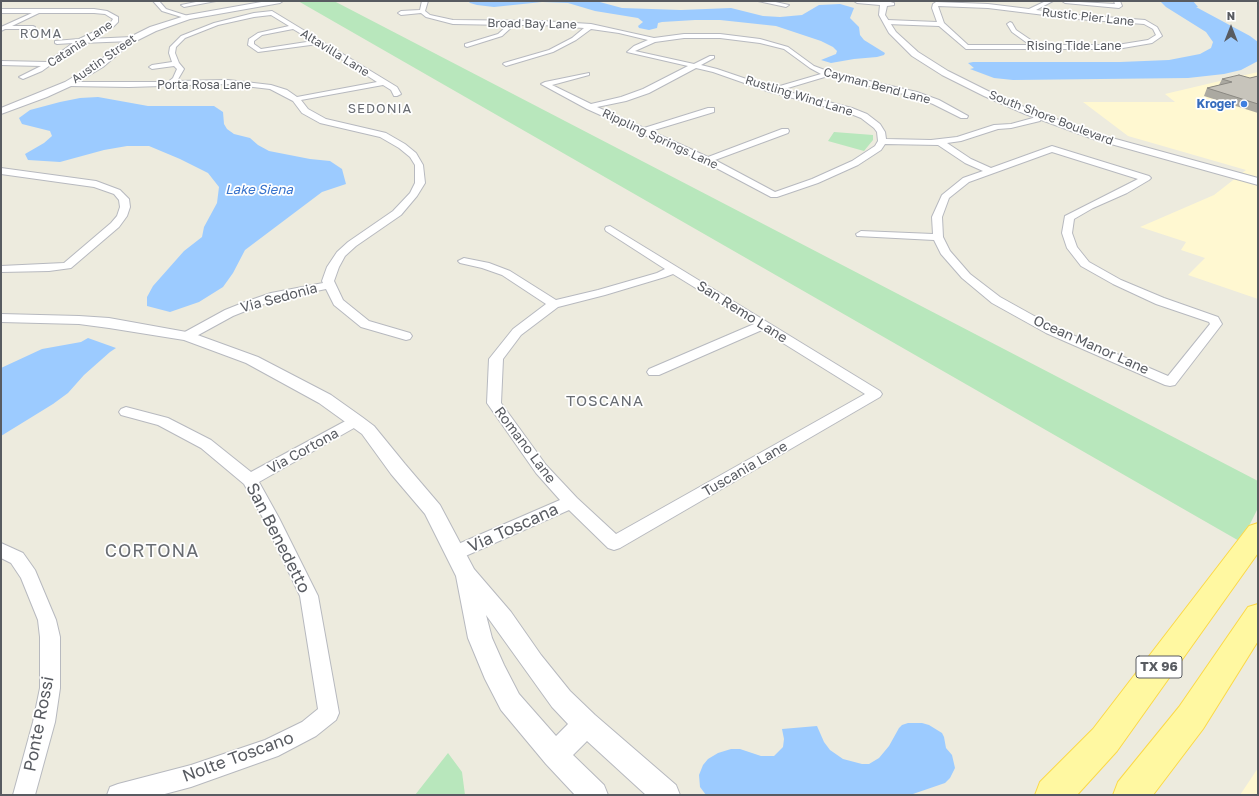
<!DOCTYPE html>
<style>
body{margin:0}
#map{position:relative;width:1259px;height:796px;overflow:hidden;background:#edebde;font-family:"Golos Text",sans-serif}
canvas{display:block}
.frame{position:absolute;inset:0;border:2px solid #585b61;pointer-events:none}
.north{position:absolute;left:1211px;top:8px;width:40px;height:40px;-webkit-text-stroke:3px #fff;paint-order:stroke;rotate:0deg;font-size:11px;font-weight:700;line-height:16px;text-align:center;color:#585b61}
.north::after{content:'';display:block;margin:auto;width:14px;height:18px;background:#585b61;clip-path:polygon(50% 0,100% 100%,50% 72%,0 100%)}
</style>
<div id="map">
<canvas width="1259" height="796"></canvas>
<div class="frame"></div>
<div class="north">N</div>
</div>
<script>
const c = document.querySelector('canvas').getContext('2d');
c.lineJoin = 'round';
function paint(path, color) { c.fillStyle = color; c.fill(path, 'evenodd'); }
const toPath = rows => new Path2D(rows.map(r => 'M' + r).join(''));
function trace(path, color, width, dash) { c.strokeStyle = color; c.lineWidth = width; c.lineCap = dash ? 'butt' : 'round'; c.setLineDash(dash || []); c.stroke(path); }
function write(font, color, halo, rows, align = 'center') {
  c.font = font + ' "Golos Text",sans-serif'; c.lineWidth = 3.5; c.setLineDash([]); c.textBaseline = 'middle'; c.strokeStyle = halo; c.fillStyle = color; for (const [text, x, y, turn = 0] of rows) {
    c.save(); c.translate(x, y); c.rotate((+turn || 0) * Math.PI / 180); c.textAlign = isNaN(turn) ? turn : align; if (halo) c.strokeText(text, 0, 0); c.fillText(text, 0, 0); c.restore();
  }
}
paint(toPath([
 [1258,72,1258,299,1188,275,1205,258,1181,250,1186,242,1140,227,1214,195,1246,170,1128,136,1083,102,1175,102,1165,94],
 [1258,768,1258,795,1240,795]
]), '#fff8d1');
paint(toPath([
 [298,1,334,1,1258,481,1258,508,1241,542],
 [834,132,873,135,873,140,864,151,828,141],
 [448,753,462,772,465,795,415,795]
]), '#b8e7bc');
paint(toPath([
 [468,1,596,1,622,8,681,10,731,8,763,16,780,17,802,15,819,5,840,4,854,8,850,18,859,27,860,35,864,40,885,53,884,55,877,57,854,59,831,63,821,60,836,54,837,51,833,47,821,41,776,26,720,20,695,20,662,22,658,23,657,28,649,30,639,28,638,26,643,22,638,18,595,11,568,3,542,2,494,7,477,5,470,3],
 [1160,1,1193,1,1198,7,1196,7,1250,36,1258,42,1258,61,1241,70,1224,74,1188,78,1013,80,994,78,970,69,974,68,968,63,973,62,1120,62,1169,60,1200,54,1211,48,1213,42,1206,32,1166,7],
 [98,97,148,106,214,106,223,112,224,124,227,129,234,134,250,138,258,145,269,151,310,159,330,161,342,169,346,184,322,192,245,250,233,273,223,287,199,302,170,312,147,306,147,297,153,286,184,251,202,237,204,227,217,203,219,187,208,173,180,159,149,146,127,146,104,150,60,162,28,160,25,154,44,143,52,136,50,131,22,124,19,118,30,110,60,102,80,98],
 [88,338,116,348,110,352,84,375,68,393,53,404,1,436,1,368,42,349,81,342],
 [908,723,922,723,929,725,942,733,944,737,946,748,952,755,955,768,950,778,945,783,910,795,706,795,700,787,699,775,703,765,708,759,718,753,731,749,740,749,761,756,774,756,783,747,784,739,782,729,817,726,824,742,830,750,843,759,862,764,869,764,879,758,889,746,899,728,902,725]
]), '#9ccbff');
const minor = toPath([
 [153,1,159,1,166,9,191,17,188,19,162,11,153,1],
 [201,1,216,1,184,7,181,5,201,1],
 [422,1,428,1,425,11,430,15,453,20,542,21,591,24,654,38,684,34,720,34,760,39,788,47,814,66,830,72,917,92,939,100,968,116,967,118,961,118,933,104,912,96,828,76,781,90,852,108,867,114,880,124,885,132,886,139,931,140,957,137,994,125,1011,124,1033,118,1035,113,1041,113,1042,115,1040,121,1011,128,998,129,961,141,947,143,971,159,991,168,1052,146,1149,176,1151,178,1149,180,1127,193,1093,208,1074,219,1072,233,1077,247,1089,262,1121,280,1164,298,1218,317,1222,324,1175,385,1170,386,1165,385,1046,333,992,303,962,278,941,254,934,240,857,236,856,234,861,231,933,234,932,217,942,195,963,178,983,171,965,163,938,145,885,144,881,150,858,165,818,183,777,197,771,197,705,162,587,109,541,84,545,82,589,73,589,75,552,85,591,104,621,97,643,89,688,66,627,52,634,46,648,40,619,33,591,29,576,40,553,52,506,66,503,64,504,63,549,50,572,38,584,28,542,25,514,25,502,36,467,47,465,46,465,44,498,34,508,25,453,24,426,17,421,13,401,15,398,13,401,11,420,10,422,1],
 [684,38,720,38,760,43,784,49,810,68,821,74,773,88,717,69,701,65,714,58,714,56,710,56,694,64,635,51,655,42,684,38],
 [696,68,713,72,770,92,846,112,861,118,874,128,877,132,878,141,875,146,852,161,812,179,775,192,715,160,788,133,789,131,788,129,782,129,708,157,651,131,714,112,714,108,708,108,644,128,597,107,626,101,649,93,696,68],
 [1052,152,1138,179,1065,216,1062,233,1067,248,1081,266,1113,284,1156,304,1209,322,1210,324,1168,376,1054,327,1000,297,970,274,950,251,943,237,942,217,949,198,969,182,1052,152],
 [758,1,771,1,789,5,786,7,758,1],
 [1046,1,1053,1,1036,10,1077,15,1145,20,1157,27,1162,36,1152,43,1117,49,966,49,939,26,887,24,884,22,887,20,937,22,932,8,933,4,936,2,988,4,1029,9,1046,1],
 [938,6,988,8,1077,19,1144,24,1153,29,1156,35,1148,40,1117,45,1038,45,1016,30,1012,23,1010,22,1007,24,1012,32,1030,45,968,45,944,23,938,6],
 [1062,1,1115,4,1114,1,1120,1,1122,6,1119,8,1065,3,1062,1],
 [1,9,94,9,107,11,118,17,118,22,113,27,89,39,132,37,135,39,132,41,81,43,42,71,23,79,19,77,41,66,1,65,1,61,47,62,73,43,57,44,55,43,55,41,79,39,109,25,113,19,105,14,94,13,39,13,12,26,33,26,35,27,35,29,5,29,1,31,1,27,32,13,1,13,1,9],
 [272,11,397,87,401,94,397,96,394,96,391,90,383,85,301,100,308,109,326,119,386,133,405,144,416,153,423,165,425,183,417,196,401,215,356,246,345,256,339,267,334,281,343,300,369,321,410,333,412,336,410,339,406,340,361,327,334,305,326,289,278,299,253,308,233,316,191,339,183,339,181,336,183,333,225,310,245,302,271,293,323,283,322,281,327,267,337,252,348,242,393,211,410,193,415,183,415,165,410,157,399,148,380,137,320,123,302,113,293,101,270,89,228,84,129,87,68,86,64,84,68,82,168,82,173,78,177,69,174,66,152,69,149,67,152,65,172,62,169,53,170,47,181,36,214,23,254,13,272,11],
 [271,15,289,26,258,33,249,39,248,45,258,52,318,44,377,82,297,97,287,90,271,85,228,80,177,81,184,69,179,63,175,53,176,47,185,38,218,25,254,17,271,15],
 [293,29,313,41,261,49,254,44,254,41,262,35,293,29],
 [1,168,96,181,120,190,129,199,130,207,127,216,119,227,71,268,49,271,1,272,1,266,64,263,111,223,117,216,120,207,119,200,114,194,94,187,1,174,1,168],
 [610,226,880,391,882,394,880,397,620,548,614,550,608,548,569,510,461,558,455,560,449,558,446,553,449,548,560,500,536,473,487,403,489,359,513,329,546,304,502,275,482,268,460,263,458,261,464,258,489,263,510,271,556,300,598,290,657,273,665,269,606,231,605,229,606,227,610,226],
 [673,274,754,324,649,369,647,372,649,375,659,375,762,330,865,394,616,534,577,498,546,465,501,403,503,359,521,335,558,307,605,295,665,277,673,274],
 [126,407,168,418,211,440,251,472,351,418,356,416,361,418,363,421,361,424,259,482,279,518,318,596,339,713,336,720,316,736,278,756,191,787,161,795,107,795,110,787,118,784,191,765,265,740,302,722,318,709,300,596,263,518,244,484,201,448,158,425,121,415,119,412,121,409,126,407],
 [1,543,23,553,35,570,56,620,60,637,60,688,55,722,35,795,13,795,33,722,40,688,40,637,38,620,21,578,11,563,1,558,1,543]
]);
const tertiary = toPath([
 [267,1,283,1,280,3,190,19,156,31,130,44,103,67,71,86,47,97,1,114,1,108,65,82,97,63,124,40,150,27,188,15,267,1],
 [854,1,887,1,894,3,894,5,887,6,885,15,896,32,918,52,948,71,990,92,1031,110,1101,135,1258,178,1258,185,1093,139,1025,114,984,96,942,75,912,56,889,33,879,15,880,5,857,3,854,1],
 [1,314,79,316,109,318,192,333,258,357,331,395,362,417,374,426,405,464,440,505,474,569,511,612,541,655,570,691,595,715,676,785,680,795,646,795,587,741,573,755,604,785,608,795,575,795,546,764,501,710,485,679,468,638,456,576,425,514,391,474,362,434,319,403,246,363,184,340,109,328,79,324,1,322,1,314],
 [486,615,552,707,568,724,556,736,519,694,504,665,492,638,486,615]
]);
const primary = toPath([
 [1258,523,1258,553,1117,751,1077,795,1035,795,1040,782,1093,729,1249,526,1258,523],
 [1258,604,1258,641,1203,729,1153,795,1113,795,1118,782,1179,707,1248,607,1258,604]
]);
trace(minor, '#b7b9bf', 2);
trace(tertiary, '#b7b9bf', 2);
trace(primary, '#fcd947', 2);
paint(minor, '#fff');
paint(tertiary, '#fff');
paint(primary, '#fff8a1');
paint(toPath([
 [1258,76,1258,113,1204,96,1207,88,1219,85,1222,79,1250,78]
]), '#aba9a1');
const building = toPath([
 [1239,75,1250,78,1258,76,1258,104,1207,88,1232,82,1222,79,1239,75]
]);
paint(building, '#c7c4bb');
trace(building, '#8b8983', 1);
for (const [x, y, r, color] of [
 [1244,104,4,"#3f7fe0"]
]) { const dot = new Path2D(); dot.arc(x, y, r, 0, 2 * Math.PI); c.fillStyle = color; c.fill(dot); trace(dot, '#fff', 1.5); }
write('12px', '#585b61', '#fff', [
 ["Rustic Pier Lane",1088,17,6],
 ["Broad Bay Lane",532,24,1],
 ["Catania Lane",80,44,-33],
 ["Rising Tide Lane",1074,46],
 ["Altavilla Lane",335,53,32],
 ["Austin Street",104,59,-35],
 ["Porta Rosa Lane",204,85],
 ["Cayman Bend Lane",877,86,15],
 ["Rustling Wind Lane",799,96,17],
 ["South Shore Boulevard",1051,118,21],
 ["Rippling Springs Lane",660,139,25]
]);
write('bold 12px', '#366cbe', '#fff', [
 ["Kroger",1236,104]
], 'right');
c.letterSpacing = '1px';
write('13px', '#696d73', '#fff', [
 ["ROMA",41,34],
 ["SEDONIA",380,109]
]);
c.letterSpacing = '0px';
write('italic 13px', '#3672cb', '#fff', [
 ["Lake Siena",259,190]
]);
for (const [x, y, w] of [
 [1159,667,46]
]) { const box = new Path2D(); box.roundRect(x - w / 2, y - 11, w, 22, 3); c.fillStyle = '#fff'; c.fill(box); trace(box, '#585b61', 1); }
write('bold 13px', '#585b61', null, [
 ["TX 96",1159,667]
]);
write('14px', '#585b61', '#fff', [
 ["Via Sedonia",279,298,-15],
 ["San Remo Lane",742,312,32],
 ["Ocean Manor Lane",1091,345,24],
 ["Romano Lane",525,445,53],
 ["Via Cortona",303,451,-29],
 ["Tuscania Lane",745,469,-30]
]);
c.letterSpacing = '1px';
write('15px', '#696d73', '#fff', [
 ["TOSCANA",605,401]
]);
c.letterSpacing = '0px';
write('17px', '#585b61', '#fff', [
 ["Via Toscana",513,528,-24],
 ["San Benedetto",278,538,63],
 ["Ponte Rossi",39,724,-79],
 ["Nolte Toscano",238,757,-20]
]);
c.letterSpacing = '1px';
write('18px', '#696d73', '#fff', [
 ["CORTONA",152,551]
]);
c.letterSpacing = '0px';
</script>
